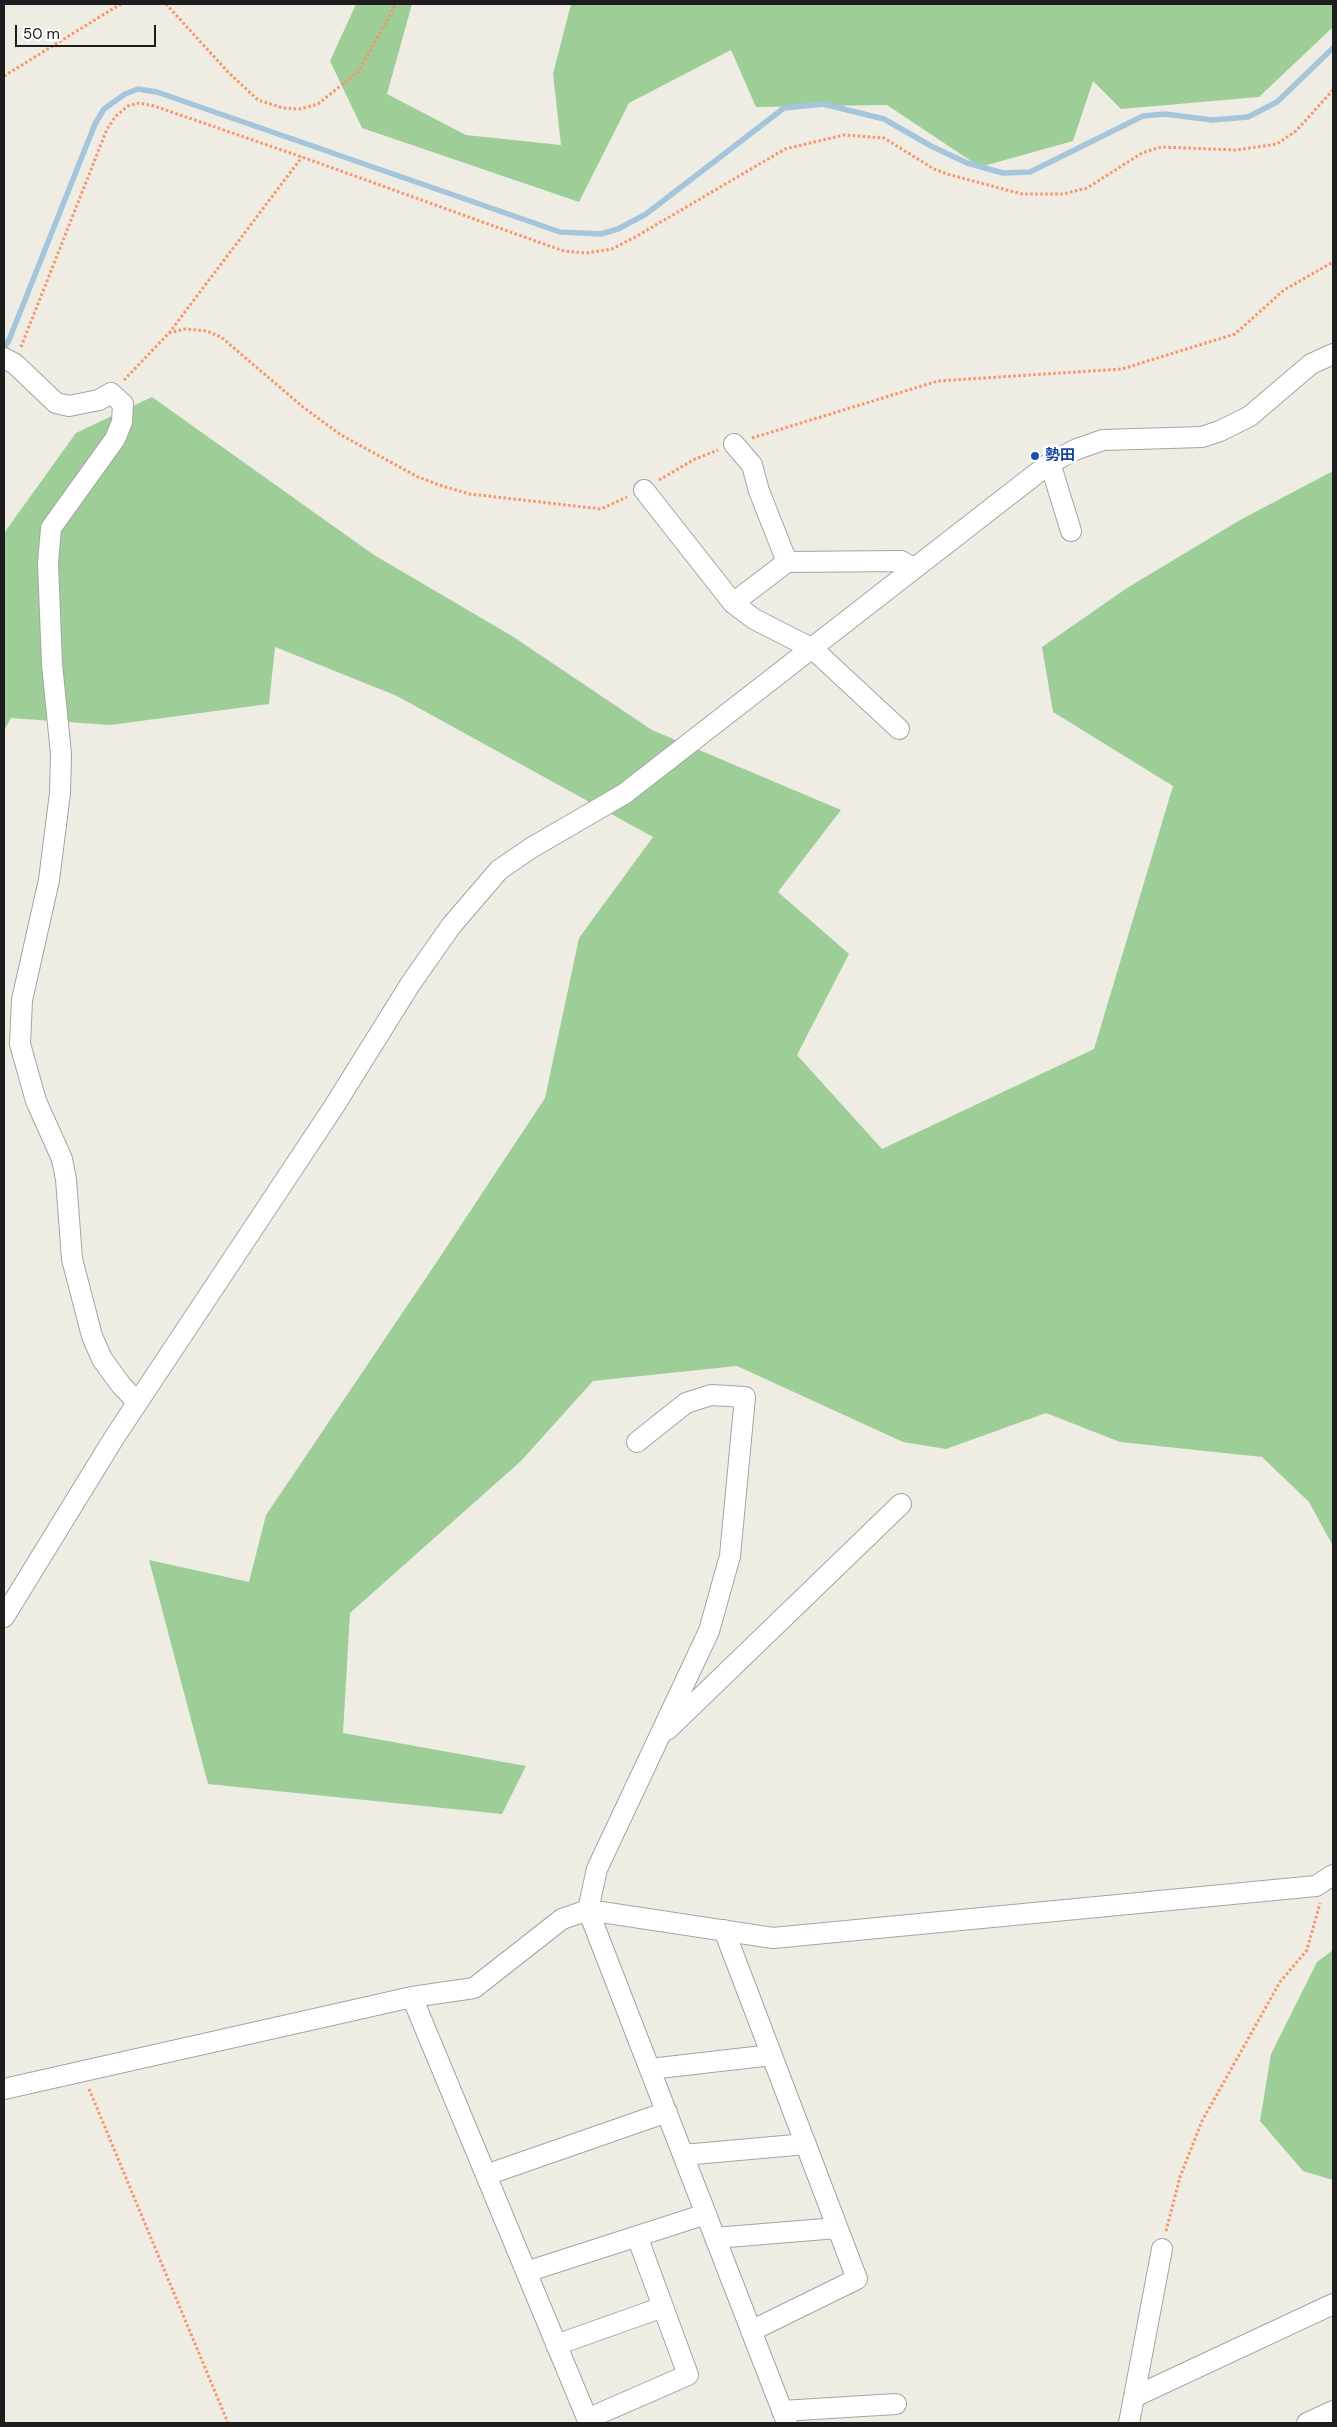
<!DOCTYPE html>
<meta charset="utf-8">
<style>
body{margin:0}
#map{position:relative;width:1337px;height:2427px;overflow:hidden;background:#efede3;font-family:"DM Sans",sans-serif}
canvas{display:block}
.frame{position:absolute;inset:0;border:5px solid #1d1d1d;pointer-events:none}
.scale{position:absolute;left:15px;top:25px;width:141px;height:22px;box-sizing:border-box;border:2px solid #1d1d1d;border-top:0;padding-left:6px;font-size:15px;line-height:18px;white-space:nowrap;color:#1d1d1d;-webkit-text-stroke:4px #fff;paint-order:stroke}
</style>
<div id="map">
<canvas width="1337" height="2427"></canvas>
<div class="frame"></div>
<div class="scale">50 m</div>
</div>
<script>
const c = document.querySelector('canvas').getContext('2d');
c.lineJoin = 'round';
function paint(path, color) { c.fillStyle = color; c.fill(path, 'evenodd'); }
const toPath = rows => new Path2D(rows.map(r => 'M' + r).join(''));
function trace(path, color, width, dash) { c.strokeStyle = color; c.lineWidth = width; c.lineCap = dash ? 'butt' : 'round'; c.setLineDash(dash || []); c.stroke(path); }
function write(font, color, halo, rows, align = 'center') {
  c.font = font + ' "DM Sans","Noto Sans JP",sans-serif'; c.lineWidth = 5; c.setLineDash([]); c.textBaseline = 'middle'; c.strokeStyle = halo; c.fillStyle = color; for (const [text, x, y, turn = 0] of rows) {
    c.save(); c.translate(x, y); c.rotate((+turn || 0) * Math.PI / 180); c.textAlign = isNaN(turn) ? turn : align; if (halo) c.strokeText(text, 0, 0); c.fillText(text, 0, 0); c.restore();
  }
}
paint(toPath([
 [356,4,412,4,387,94,466,135,561,145,553,74,571,4,1333,4,1333,27,1259,97,1121,109,1093,81,1073,141,980,167,887,105,756,107,731,50,629,103,579,202,362,128,330,61],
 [152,397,374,555,512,636,652,730,841,810,778,892,849,954,797,1055,882,1149,1094,1049,1173,786,1053,712,1042,647,1127,588,1240,520,1333,471,1333,1546,1309,1502,1262,1457,1120,1442,1046,1413,946,1449,903,1442,737,1366,593,1381,521,1461,350,1613,343,1733,526,1766,502,1814,208,1784,149,1560,249,1582,266,1515,438,1260,545,1098,579,938,653,837,397,696,275,647,269,704,110,725,11,718,4,730,4,533,76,433],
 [1333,1950,1333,2180,1303,2171,1260,2121,1271,2054,1317,1962]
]), '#9ece98');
trace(toPath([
 [4,348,9,340,95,124,104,109,125,94,138,89,157,92,560,232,601,234,618,229,646,214,784,108,823,104,884,119,931,146,967,163,1003,173,1030,172,1143,116,1165,114,1212,120,1248,117,1277,102,1333,48]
]), '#a4c5dc', 5.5);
const street = toPath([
 [4,358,15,364,56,403,69,406,99,400,111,393,123,404,122,422,115,439,51,528,48,563,52,664,61,754,60,793,49,880,22,1000,20,1044,36,1101,62,1159,66,1179,72,1259,92,1336,102,1359,121,1385,137,1402],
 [734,444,752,465,759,491,787,562],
 [1050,463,1071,531],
 [644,490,733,603,754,619,813,649,899,729],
 [733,603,787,562,901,561,913,568],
 [637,1442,686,1403,711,1395,745,1397,730,1556,709,1631,597,1869,588,1910,787,2423],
 [4,1617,114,1438,333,1108,411,983,451,926,499,870,531,848,624,794,1050,463,1077,449,1103,440,1202,437,1220,431,1250,416,1311,364,1333,354],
 [667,1730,901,1504],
 [724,1930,857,2279,751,2331],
 [412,1997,589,2423],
 [650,2069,772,2055],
 [4,2089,412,1997,474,1988,562,1919,588,1910,773,1938,1316,1886,1333,1875],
 [683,2155,806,2144],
 [486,2175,667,2112],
 [715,2238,837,2228],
 [526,2272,706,2214],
 [556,2345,663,2307],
 [1134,2397,1333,2304],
 [782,2411,896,2404],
 [587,2419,688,2375,637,2236],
 [1129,2423,1162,2249],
 [1307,2423,1333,2411]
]);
trace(street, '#a4a4a4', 22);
trace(toPath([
 [166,4,228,72,258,100,283,108,300,109,318,104,359,71,396,4],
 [4,76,119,5,124,4],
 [169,333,185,329,207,331,221,337,303,407,341,435,418,477,442,486,470,494,601,509,627,497],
 [21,347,107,129,116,116,128,106,139,103,154,106,302,157,541,243,564,251,586,253,612,249,637,236,785,149,844,135,884,138,934,169,947,174,1022,194,1063,194,1087,188,1142,153,1161,147,1236,150,1277,144,1296,131,1333,90],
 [124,380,169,333,302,157],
 [752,438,938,381,1122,369,1235,334,1284,290,1333,262],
 [659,480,695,459,718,450],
 [89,2089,228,2423],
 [1166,2231,1180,2177,1202,2121,1280,1982,1307,1950,1320,1903]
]), '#f9936a', 3, [2.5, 2.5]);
trace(street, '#fff', 20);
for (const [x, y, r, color] of [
 [1035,456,5,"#1a4fb4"]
]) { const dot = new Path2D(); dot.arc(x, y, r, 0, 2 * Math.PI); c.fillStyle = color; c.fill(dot); trace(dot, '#fff', 2); }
write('bold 15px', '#164399', '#fff', [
 ["勢田",1045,456]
], 'left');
</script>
